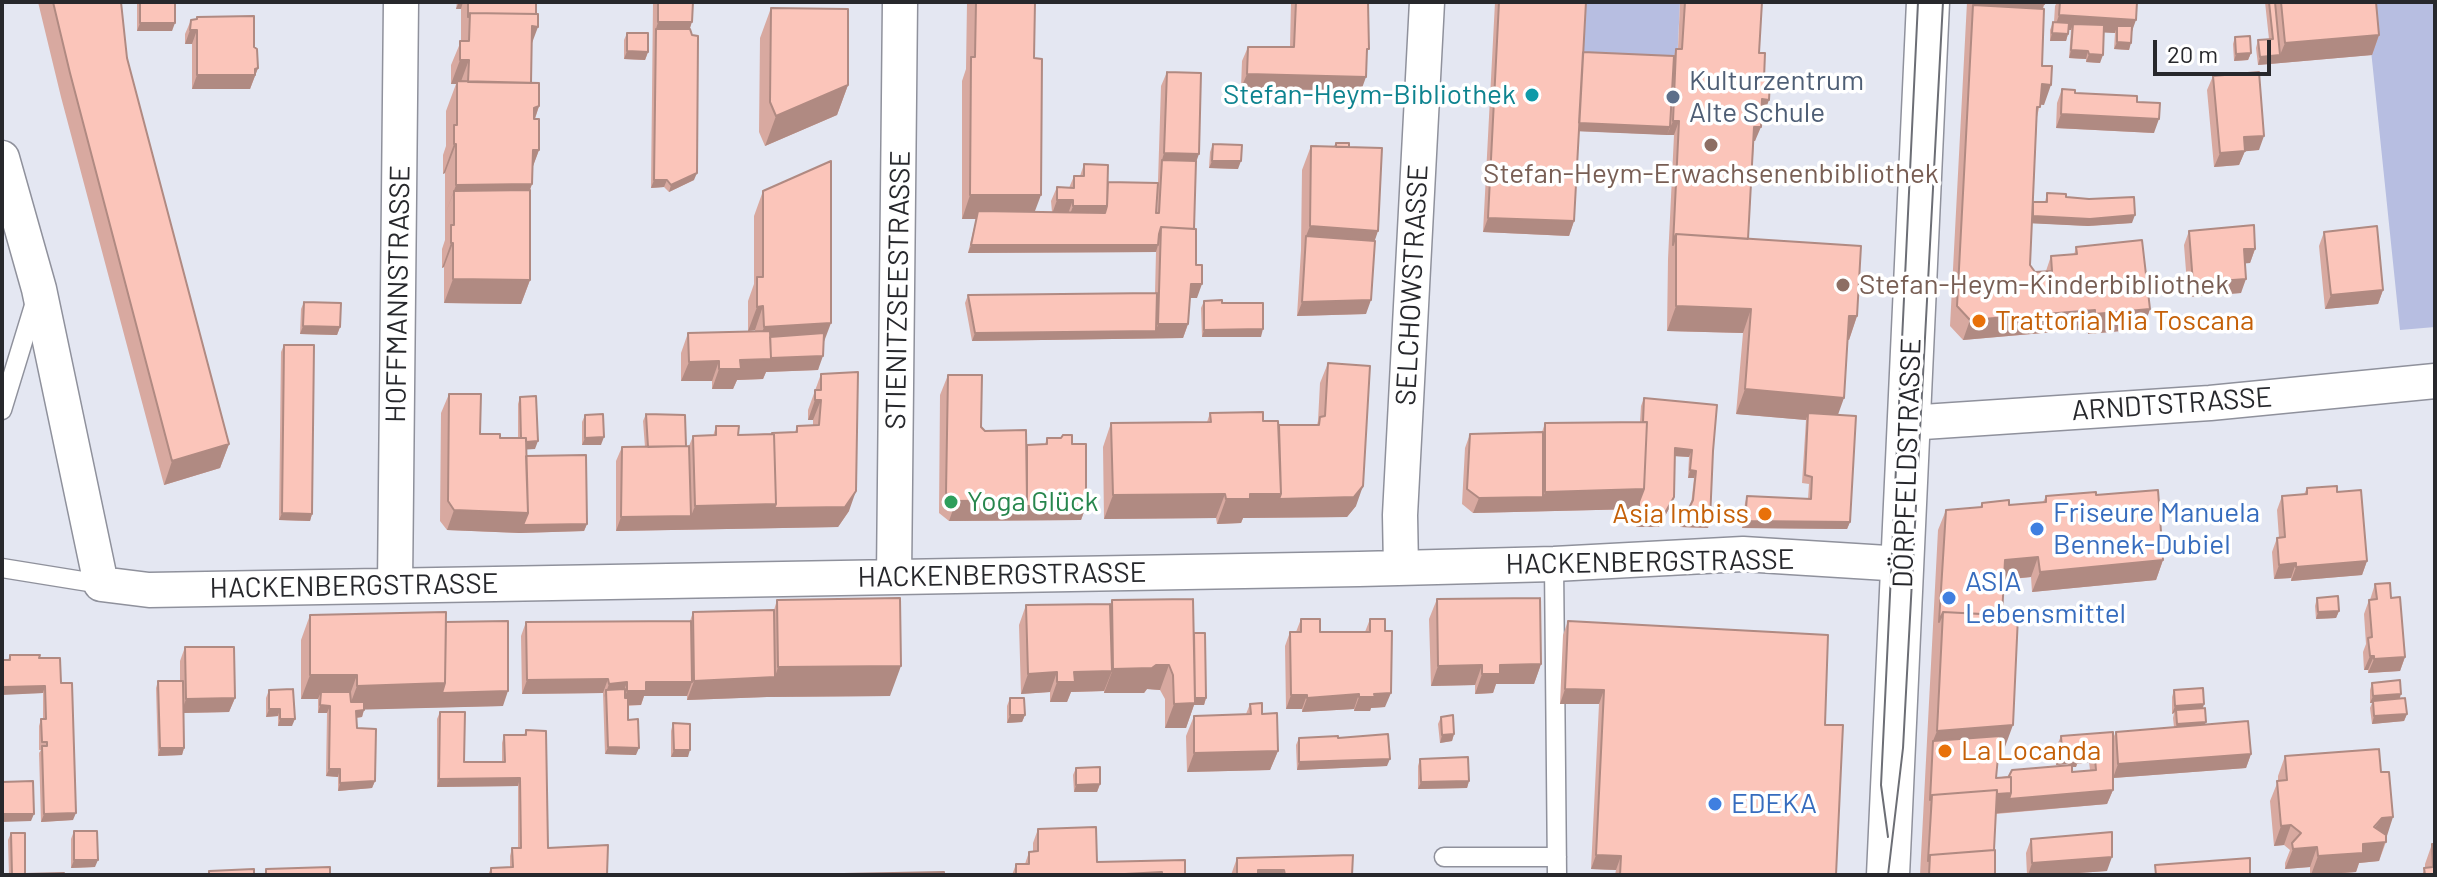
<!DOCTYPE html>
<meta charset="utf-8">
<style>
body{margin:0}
#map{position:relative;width:2437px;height:877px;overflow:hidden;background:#e4e7f2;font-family:Barlow,sans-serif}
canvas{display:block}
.frame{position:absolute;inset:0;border:4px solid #27282c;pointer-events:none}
.scale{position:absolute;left:2153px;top:40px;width:118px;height:36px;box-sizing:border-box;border:4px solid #27282c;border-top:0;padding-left:10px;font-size:24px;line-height:28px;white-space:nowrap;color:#27282c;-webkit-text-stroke:6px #fff;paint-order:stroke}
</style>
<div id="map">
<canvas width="2437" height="877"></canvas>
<div class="frame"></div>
<div class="scale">20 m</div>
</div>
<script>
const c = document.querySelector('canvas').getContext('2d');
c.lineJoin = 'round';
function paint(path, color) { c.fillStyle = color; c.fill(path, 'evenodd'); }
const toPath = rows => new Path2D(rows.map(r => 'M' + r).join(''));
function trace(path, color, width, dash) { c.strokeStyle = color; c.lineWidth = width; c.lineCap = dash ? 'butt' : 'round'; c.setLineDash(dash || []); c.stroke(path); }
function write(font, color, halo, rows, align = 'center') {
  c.font = font + ' Barlow,sans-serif'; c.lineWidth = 7; c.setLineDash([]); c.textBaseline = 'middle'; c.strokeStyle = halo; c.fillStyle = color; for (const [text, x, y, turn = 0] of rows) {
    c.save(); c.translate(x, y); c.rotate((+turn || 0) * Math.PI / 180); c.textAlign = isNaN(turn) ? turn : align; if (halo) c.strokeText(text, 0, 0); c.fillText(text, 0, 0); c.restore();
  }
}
paint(toPath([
 [1581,2,1680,2,1677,64,1577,59],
 [2366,2,2435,2,2435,327,2400,330]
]), '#b7bee1');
const service = toPath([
 [2,410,36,299],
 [1554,564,1557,875],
 [2,568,101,584],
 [1444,857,1557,857]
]);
const minor = toPath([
 [2,158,39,289,101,584,149,590,1359,569,1554,564,1743,554,1903,564],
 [1908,423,2210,403,2435,381],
 [1401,568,1400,515,1427,2],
 [894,577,900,2],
 [395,585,401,2]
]);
const tertiary = toPath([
 [1888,875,1928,2]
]);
trace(service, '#8f919c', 21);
trace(minor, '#8f919c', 37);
trace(tertiary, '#8f919c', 45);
trace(service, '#fff', 18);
trace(minor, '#fff', 34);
trace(tertiary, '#fff', 42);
trace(toPath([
 [1888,837,1881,785,1918,2],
 [1888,875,1903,748,1943,2]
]), '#6c6e75', 2);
paint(toPath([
 [38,2,121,2,127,58,229,444,220,468,164,485,61,97],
 [137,2,175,2,172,31,137,31],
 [457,2,536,2,531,44,531,83,539,106,535,119,539,150,532,168,532,184,530,190,530,280,521,304,444,303,444,267,442,268,442,249,445,240,445,173,443,174,443,155,446,146,446,111,456,84,451,84,451,65,461,41,461,9,456,9],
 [653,2,693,2,690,29,694,180,669,192,664,187,651,188],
 [967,2,1035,2,1035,212,1052,212,1051,201,1057,187,1069,188,1074,176,1080,176,1084,164,1108,182,1157,213,1161,86,1167,72,1196,161,1194,229,1197,298,1190,298,1188,324,1183,338,972,341,965,303,968,295,1155,293,1156,252,968,253,976,219,962,219,962,81,966,69],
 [1291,2,1368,2,1367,56,1361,91,1241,88,1242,61,1248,47,1290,47],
 [1495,2,1586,2,1583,52,1674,56,1676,49,1678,49,1680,2,1762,2,1759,53,1764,79,1764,114,1761,114,1755,141,1754,141,1748,239,1857,316,1849,340,1847,340,1837,415,1850,522,1847,529,1742,528,1745,503,1747,496,1808,499,1809,484,1802,483,1806,420,1736,414,1743,333,1667,331,1668,259,1674,135,1579,131,1574,221,1569,236,1483,232],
 [1967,2,2045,2,2043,9,2042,66,2044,105,2040,104,2037,117,2033,202,2045,202,2047,193,2066,197,2132,223,2088,226,2032,223,2030,265,2035,272,2046,271,2051,256,2074,255,2076,247,2150,309,2143,329,2088,334,2088,329,1963,340,1950,326],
 [2057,2,2137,2,2129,50,2114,49,2115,33,2104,32,2100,63,2086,62,2086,59,2069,58,2071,30,2069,30,2066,41,2050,41,2050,30,2053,22,2054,22,2055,6],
 [2265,2,2376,2,2379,35,2372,55,2258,65,2256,48,2258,40,2269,39],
 [771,8,848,85,837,115,765,146,759,132,760,38],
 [191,20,254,47,258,68,250,89,192,89,192,44,185,44,185,34],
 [627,33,648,52,645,60,624,59,624,40],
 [2235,37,2251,53,2248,60,2234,61,2233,44],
 [2213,76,2259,150,2245,151,2239,165,2214,167,2207,90],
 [2062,89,2075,93,2137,102,2154,133,2056,128,2057,103],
 [1336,143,1349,147,1375,241,1366,314,1297,316,1301,250,1302,170,1311,146,1334,146],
 [1213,144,1238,169,1209,168,1210,152],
 [763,191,824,343,818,370,766,372,763,379,737,380,733,389,712,389,712,381,681,381,681,353,688,333,755,332,755,330,748,331,748,301,754,284,754,216],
 [2189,231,2255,249,2250,263,2245,263,2241,293,2188,297,2184,245],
 [2324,232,2383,290,2378,304,2325,309,2319,246],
 [1204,301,1222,303,1261,337,1202,337,1201,308],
 [304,302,340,327,337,335,300,334,301,309],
 [284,345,312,514,310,521,279,520,281,352],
 [1328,363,1356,506,1347,517,1243,518,1241,523,1217,524,1216,518,1104,519,1103,447,1111,423,1207,422,1210,413,1279,425,1317,425,1318,421,1320,383],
 [821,374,849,511,838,527,616,531,616,461,622,447,645,447,643,421,646,414,686,446,689,446,693,436,713,436,716,426,738,435,795,432,797,426,813,426,813,420,808,420,808,410],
 [948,375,985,431,1027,445,1045,444,1047,438,1072,444,1086,506,1081,520,949,521,939,513,940,395],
 [449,394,480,434,500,438,518,438,518,404,520,397,535,449,526,449,526,456,587,524,584,531,520,533,447,530,440,521,441,413],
 [1644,398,1713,451,1710,520,1708,528,1680,527,1691,505,1694,478,1688,478,1689,457,1675,456,1671,505,1659,527,1636,527,1637,509,1473,513,1462,504,1465,448,1470,434,1542,432,1545,423,1640,422,1641,406],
 [585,415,601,445,582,445,582,422],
 [2307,488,2337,492,2367,561,2362,575,2291,581,2291,578,2274,579,2272,552,2277,538,2279,538,2277,510,2282,496,2304,494],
 [2096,495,2163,560,2156,580,2032,592,2031,577,2004,580,2002,615,2002,755,1998,755,1996,778,2068,765,2068,764,2056,765,2055,750,2061,736,2113,738,2116,732,2174,727,2173,718,2174,713,2172,714,2172,697,2174,690,2204,704,2203,708,2205,724,2251,754,2246,768,2113,778,2113,771,2113,790,2107,804,1996,814,1994,850,1995,875,1920,875,1938,530,1946,510,1980,507,1982,503,2009,505,2043,502,2046,496],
 [2089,762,2090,770,2072,772,2072,767,2076,767,2077,764],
 [2375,584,2391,598,2405,657,2400,671,2368,673,2368,670,2364,670,2363,652,2366,644,2364,614,2369,600,2370,600],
 [2317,598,2339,611,2336,618,2316,619,2315,606],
 [1437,599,1541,664,1534,684,1496,684,1493,693,1475,694,1475,685,1431,686,1429,619],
 [777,600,890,696,767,697,687,700,687,696,644,696,641,705,628,706,628,720,636,755,605,754,603,693,522,694,521,636,526,622,690,621,693,612,774,610],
 [1112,600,1194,633,1206,698,1204,705,1194,705,1186,728,1165,728,1165,699,1160,690,1147,689,1144,693,1104,693,1104,691,1071,692,1067,702,1050,702,1050,692,1021,694,1019,625,1026,605,1110,605],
 [310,615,446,622,503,706,364,709,362,717,356,718,357,728,375,781,372,788,338,791,338,777,326,776,327,713,318,713,318,699,301,699,301,640],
 [1301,619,1320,632,1365,632,1370,619,1385,707,1371,708,1370,711,1354,711,1354,709,1302,712,1302,709,1286,709,1285,646,1290,632,1296,632],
 [1568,621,1825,725,1836,875,1615,875,1616,870,1591,869,1599,704,1560,704,1563,635],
 [185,647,235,698,229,712,184,713,184,748,182,755,158,756,156,688,158,681,180,681,180,661],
 [10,655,39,658,61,683,73,820,41,822,39,753,41,750,39,750,39,726,41,719,43,719,43,693,3,694,2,660,8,660],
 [2372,683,2399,699,2407,714,2404,721,2372,724,2370,708,2372,703,2370,703,2370,690],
 [269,690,292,726,278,726,278,716,266,717,266,698],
 [1010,698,1025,715,1022,722,1007,723,1007,706],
 [1250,704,1262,714,1278,751,1270,770,1187,772,1186,736,1194,716,1246,714],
 [440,712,464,762,502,762,502,743,504,735,524,735,526,730,548,848,607,875,488,875,491,868,510,867,510,856,512,848,518,848,518,786,437,787,437,719],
 [1441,717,1454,734,1452,741,1440,743,1438,724],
 [673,723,688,757,671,757,671,731],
 [1299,738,1338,738,1387,766,1297,770,1296,745],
 [2285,756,2386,837,2386,842,2379,861,2359,863,2356,872,2324,875,2310,875,2310,867,2285,869,2285,863,2290,850,2284,845,2274,846,2270,801,2278,781,2278,776],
 [1420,759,1469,781,1467,788,1418,789,1418,766],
 [1076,768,1100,784,1097,792,1074,792,1073,775],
 [1038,829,1097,862,1185,875,1012,875,1016,864,1025,864,1029,852,1033,852,1033,843],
 [74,831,95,867,71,868,71,839],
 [11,833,25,874,64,875,9,875,8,840],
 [2031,839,2107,871,2050,875,2027,875,2026,853],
 [2432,844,2435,875,2422,875,2425,868,2425,864],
 [1237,858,1352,875,1231,875]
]), '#d8a9a0');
paint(toPath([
 [459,2,463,2,461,9,456,9],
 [1974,2,1999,2,2044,4,2036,29,1973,5],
 [2059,15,2136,20,2131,34,2117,26,2115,33,2073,31,2073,24,2071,30,2054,30],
 [470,17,538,27,529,51],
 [658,22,692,22,687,37,656,29],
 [140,23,175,23,172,31,137,31],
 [190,30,197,30,192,44,185,44],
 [2052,33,2068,34,2066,41,2050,41],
 [2379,35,2372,55,2258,65,2260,57,2280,55,2285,43],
 [2117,42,2131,43,2129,50,2114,49],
 [2071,50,2088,51,2086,59,2069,58],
 [627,51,648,52,645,60,624,59],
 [2251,53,2248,60,2234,61,2236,54],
 [2089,54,2103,55,2100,63,2086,62],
 [460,60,469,60,460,84,457,81,456,84,451,84],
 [258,68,250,89,192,89,197,75],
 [1247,74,1366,77,1361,91,1241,88],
 [2042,84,2051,85,2044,105,2035,104],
 [848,85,837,115,765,146,776,116],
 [1762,99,1769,100,1764,114,1757,113],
 [539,106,529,136,534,108],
 [2061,114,2159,119,2154,133,2056,128],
 [1673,121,1679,121,1674,135,1667,135],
 [1576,123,1670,127,1667,135,1573,131],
 [1754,127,1761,127,1755,141,1749,141],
 [2264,136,2259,150,2238,152,2244,137],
 [454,144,456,144,445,173,443,174],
 [533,150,539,150,528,180],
 [2245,151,2239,165,2214,167,2220,153],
 [1164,153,1199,154,1194,168,1162,160],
 [1212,161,1241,161,1238,169,1209,168],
 [697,173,694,180,669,192,671,185],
 [654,180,667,180,664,187,651,188],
 [532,184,521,214,454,191,445,215,456,185],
 [970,195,1041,195,1032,219,978,211,976,219,962,219],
 [1057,200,1073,200,1068,214,1052,214],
 [1073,206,1107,206,1102,220,1068,220],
 [2135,215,2132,223,2088,226,2025,223,2028,216],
 [1488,218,1574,221,1569,236,1483,232],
 [1310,226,1378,231,1370,255,1306,236],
 [451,243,453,243,444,267,442,268],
 [971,245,1158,245,1156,252,968,253],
 [2244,249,2255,249,2250,263,2239,264],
 [453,279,530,280,521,304,444,303],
 [2246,279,2241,293,2188,297,2193,283],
 [1191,284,1202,284,1197,298,1186,298],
 [2383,290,2378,304,2325,309,2331,295],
 [1371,300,1366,314,1297,316,1302,302],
 [763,306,755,330,748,331,757,307],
 [1676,306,1751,309,1743,333,1667,331],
 [2150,309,2143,329,2088,334,2095,314],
 [2095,310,2088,329,1963,340,1970,320],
 [1849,316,1857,316,1849,340,1840,340],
 [831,323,822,347,755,351,764,327],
 [1158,324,1188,324,1183,338,972,341,975,333,1156,331],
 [303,326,340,327,337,335,300,334],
 [1263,329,1261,337,1202,337,1204,330],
 [823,356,818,370,766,372,763,379,737,380,733,389,712,389,719,369,740,360],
 [719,361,712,381,681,381,689,362],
 [1745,389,1844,398,1835,423,1808,413,1806,420,1736,414],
 [815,400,821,400,813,420,808,420],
 [604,437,601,445,582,445,585,438],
 [538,441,535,449,519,450,521,442],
 [229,444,220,468,164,485,172,461],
 [1675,448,1692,450,1689,457,1673,456],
 [1690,470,1696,471,1694,478,1688,478],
 [1363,486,1356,506,1347,517,1243,518,1241,523,1217,524,1226,499,1250,494],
 [1644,489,1637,509,1473,513,1479,498,1543,497,1545,492],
 [856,491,849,511,838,527,616,531,621,517,691,516,695,506],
 [1225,494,1216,518,1104,519,1113,495],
 [1674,497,1671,505,1659,527,1636,527,1639,519],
 [1027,500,1086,506,1081,520,949,521,956,501],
 [454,510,528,513,587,524,584,531,520,533,447,530],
 [282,513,312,514,310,521,279,520],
 [1683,520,1710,520,1708,528,1680,527],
 [1745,521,1850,522,1847,529,1742,528],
 [2038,557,2031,577,1998,580,2005,560],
 [2163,560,2156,580,2032,592,2040,572],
 [2367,561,2362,575,2291,581,2296,567],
 [2296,563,2291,578,2274,579,2279,565],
 [2339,611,2336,618,2316,619,2318,612],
 [2370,656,2374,656,2368,670,2364,670],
 [2405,657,2400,671,2368,673,2374,659],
 [1541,664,1534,684,1496,684,1493,693,1475,694,1482,674,1500,665],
 [1156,665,1169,665,1160,690,1147,689,1144,693,1104,693,1113,669],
 [1482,665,1475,685,1431,686,1438,666],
 [901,666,890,696,767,697,687,700,694,681,775,677,778,667],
 [1112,671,1104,691,1071,692,1067,702,1050,702,1057,682,1074,672],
 [1057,672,1050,692,1021,694,1028,674],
 [310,675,357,675,348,700,321,692,318,699,301,699],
 [608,679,603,693,522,694,527,680],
 [627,682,622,697,606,690,604,698,609,684],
 [646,682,692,682,687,696,644,696,641,705,622,705,627,691],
 [445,683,508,691,503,706,348,710,357,686],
 [45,686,43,693,2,695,3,687],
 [1565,689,1604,690,1599,704,1560,704],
 [1391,693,1385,707,1371,708,1370,711,1354,711,1359,697,1374,694],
 [1359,694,1354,709,1302,712,1307,698],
 [2401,694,2399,701,2370,703,2373,696],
 [1291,695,1307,695,1302,709,1286,709],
 [235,698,229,712,181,713,186,699],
 [1188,698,1206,698,1204,705,1194,705,1186,728,1165,728,1174,704],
 [2204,704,2201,712,2176,710,2174,713,2172,714,2175,706],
 [320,705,330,706,327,713,318,713],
 [269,709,280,709,278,716,266,717],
 [364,710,362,717,353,718,356,711],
 [2407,714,2404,721,2372,724,2374,716],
 [1010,715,1025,715,1022,722,1007,723],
 [280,719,295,719,292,726,278,726],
 [2206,722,2203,729,2174,731,2177,724],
 [2013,725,2002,755,1932,761,1933,741,1937,731],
 [1454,734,1452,741,1440,743,1442,735],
 [608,747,639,748,636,755,605,754],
 [160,748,184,748,182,755,158,756],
 [2094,748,2089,762,2077,764,2076,767,2068,767,2074,753,2081,750],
 [674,750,690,750,688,757,671,757],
 [2073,750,2068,764,2056,765,2062,751],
 [1278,751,1270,770,1187,772,1194,753],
 [2251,754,2246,768,2113,778,2118,764],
 [1390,759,1387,766,1297,770,1299,762],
 [329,769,340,769,338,777,326,776],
 [520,778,518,786,437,787,439,779],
 [375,781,372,788,338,791,340,783],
 [1469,781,1467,788,1418,789,1421,782],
 [1100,784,1097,792,1074,792,1076,785],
 [2113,790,2107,804,1930,819,1931,800,2011,793],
 [76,813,73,820,41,822,44,814],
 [2,814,34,814,31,821,2,822],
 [2393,817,2379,861,2359,863,2356,872,2311,875,2318,856,2363,844,2382,818],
 [2291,825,2284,845,2274,846,2281,826],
 [2317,847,2310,867,2285,869,2293,849],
 [1596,855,1621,856,1616,870,1591,869],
 [2112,857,2107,871,2050,875,2028,875,2032,863],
 [74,860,98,860,95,867,71,868],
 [1258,870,1284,870,1283,875,1256,875],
 [1162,872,1161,875,1125,875,1125,874]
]), '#b08a82');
const building = toPath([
 [53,2,121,2,127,58,229,444,172,461,70,73,53,2],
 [140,2,175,2,175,23,140,23,140,2],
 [468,2,536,2,536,14,470,13,468,17,468,2],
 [658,2,693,2,692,22,658,22,658,2],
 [976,2,1035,2,1034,58,1042,59,1041,195,970,195,971,57,975,57,976,2],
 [1296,2,1368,2,1369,49,1367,49,1366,77,1247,74,1248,47,1294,47,1296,2],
 [1499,2,1586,2,1574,221,1488,218,1499,2],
 [1685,2,1762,2,1759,53,1765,53,1764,79,1770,80,1769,100,1762,99,1761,127,1754,127,1748,239,1676,234,1673,245,1679,121,1673,121,1676,49,1682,49,1685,2],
 [1999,2,2045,2,2044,4,1999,2],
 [2060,2,2137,2,2136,20,2059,15,2060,2],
 [2269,2,2275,2,2280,55,2260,57,2258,40,2273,39,2269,2],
 [2281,2,2376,2,2379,35,2285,43,2281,2],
 [1973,5,2044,9,2042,66,2052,66,2051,85,2042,84,2040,107,2037,107,2030,265,2035,272,2052,271,2051,256,2077,254,2076,247,2142,240,2150,309,2095,314,2095,310,1970,320,1957,306,1973,5],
 [771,8,848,9,848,85,776,116,770,102,771,8],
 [470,13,538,14,538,27,532,26,531,83,468,82,469,60,460,60,460,41,469,41,470,13],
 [254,16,254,47,257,49,258,68,255,69,255,75,197,75,197,30,190,30,191,20,197,19,197,17,254,16],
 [2053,22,2069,23,2068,34,2052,33,2053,22],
 [2073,24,2104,25,2103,55,2089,54,2088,51,2071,50,2073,24],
 [2117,26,2132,26,2131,43,2117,42,2117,26],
 [656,29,690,29,692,35,698,36,697,173,671,185,667,180,654,180,656,29],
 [627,33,648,33,648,52,627,51,627,33],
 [2250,36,2251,53,2236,54,2235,37,2250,36],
 [1583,52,1674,56,1670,127,1579,123,1583,52],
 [1167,72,1201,73,1199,154,1164,153,1167,72],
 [2259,72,2264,136,2244,137,2245,151,2220,153,2213,76,2259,72],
 [457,81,539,83,539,106,534,108,534,119,539,119,539,150,533,150,532,184,456,185,456,144,454,144,454,125,457,125,457,81],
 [2062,89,2075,90,2075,93,2137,96,2137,102,2160,103,2159,119,2061,114,2062,89],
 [1336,143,1349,143,1349,147,1336,147,1336,143],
 [1213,144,1242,145,1241,161,1212,161,1213,144],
 [1311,146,1382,148,1378,231,1310,226,1311,146],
 [1162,160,1196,161,1194,229,1161,227,1159,234,1158,245,971,245,978,211,1105,213,1107,206,1108,182,1158,183,1156,213,1159,213,1162,160],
 [831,161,831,323,764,327,763,306,757,307,757,277,763,277,763,191,831,161],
 [1084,164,1108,165,1107,206,1073,206,1073,200,1057,200,1057,187,1074,188,1074,176,1084,176,1084,164],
 [530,190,530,280,453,279,453,243,451,243,451,225,454,225,454,191,530,190],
 [2047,193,2066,194,2066,197,2089,199,2134,197,2135,215,2090,219,2033,216,2033,202,2047,202,2047,193],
 [2254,225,2255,249,2244,249,2246,279,2193,283,2189,231,2254,225],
 [2377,226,2383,290,2331,295,2324,232,2377,226],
 [1161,227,1196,229,1196,265,1202,265,1202,284,1191,284,1188,324,1158,324,1161,227],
 [1676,234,1861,246,1857,316,1849,316,1844,398,1745,389,1751,309,1676,306,1676,234],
 [1306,236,1375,241,1371,300,1302,302,1306,236],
 [1157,293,1156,331,975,333,968,295,1157,293],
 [1222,300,1222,303,1263,303,1263,329,1204,330,1204,301,1222,300],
 [304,302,341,303,340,327,303,326,304,302],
 [770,331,771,359,740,360,741,369,719,369,719,361,689,362,688,333,770,331],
 [824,333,823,356,771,358,770,337,824,333],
 [284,345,314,345,312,514,282,513,284,345],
 [1328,363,1370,366,1363,486,1354,497,1279,499,1281,494,1279,425,1319,425,1320,417,1325,416,1328,363],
 [858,372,856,491,845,507,774,508,776,504,774,434,772,434,772,433,797,432,797,426,819,425,821,400,815,400,815,390,821,390,821,374,858,372],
 [948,375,982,375,981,427,985,431,1026,430,1027,500,956,501,946,493,948,375],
 [449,394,481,394,480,434,500,434,500,438,526,438,528,513,454,510,448,501,449,394],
 [536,396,538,441,526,442,526,438,521,438,520,397,536,396],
 [1644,398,1717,405,1713,451,1710,520,1683,520,1693,500,1696,471,1690,470,1692,450,1675,448,1674,497,1661,520,1639,519,1639,502,1644,489,1647,422,1643,422,1644,398],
 [1263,412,1263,421,1278,421,1281,494,1250,494,1250,499,1226,499,1225,494,1113,495,1111,423,1211,422,1210,413,1263,412],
 [1808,413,1856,416,1850,522,1745,521,1747,496,1811,499,1812,477,1805,475,1808,413],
 [603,414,604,437,585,438,585,415,603,414],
 [646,414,685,415,686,446,648,447,646,414],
 [1647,422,1644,489,1545,492,1545,423,1647,422],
 [716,426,739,426,738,435,774,434,776,504,695,506,693,436,716,435,716,426],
 [1543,432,1543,497,1479,498,1467,489,1470,434,1543,432],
 [1063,435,1072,435,1072,444,1086,444,1086,506,1025,506,1027,500,1027,445,1047,444,1047,438,1061,438,1063,435],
 [689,446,691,516,621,517,622,447,689,446],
 [586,455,587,524,523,525,528,513,526,456,586,455],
 [2337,486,2337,492,2361,490,2367,561,2296,567,2296,563,2279,565,2277,538,2285,537,2282,496,2307,494,2307,488,2337,486],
 [2158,490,2163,560,2040,572,2038,557,2005,560,2002,615,1943,612,1939,622,1946,510,1982,507,1982,503,2009,500,2009,505,2046,502,2046,496,2096,492,2096,495,2158,490],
 [2390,583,2391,598,2400,597,2405,657,2374,659,2374,656,2370,656,2368,638,2372,637,2369,600,2377,599,2375,584,2390,583],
 [2338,596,2339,611,2318,612,2317,598,2338,596],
 [900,598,901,666,778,667,777,600,900,598],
 [1540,598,1541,664,1500,665,1500,674,1482,674,1482,665,1438,666,1437,599,1540,598],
 [1193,599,1195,703,1174,704,1173,675,1169,665,1156,665,1152,668,1113,669,1112,600,1193,599],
 [1110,604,1112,671,1074,672,1075,682,1057,682,1057,672,1028,674,1026,605,1110,604],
 [774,610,775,677,694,681,693,612,774,610],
 [446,612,445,683,357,686,357,675,310,675,310,615,446,612],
 [1943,612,2018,616,2013,725,1937,731,1943,612],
 [1301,619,1320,619,1320,632,1370,632,1370,619,1385,619,1385,631,1392,631,1391,693,1374,694,1375,697,1359,697,1359,694,1307,698,1307,695,1291,695,1290,632,1301,632,1301,619],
 [508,621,508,691,442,693,445,683,446,622,508,621],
 [691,621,692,682,646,682,646,691,627,691,627,682,609,684,608,679,527,680,526,622,691,621],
 [1568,621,1828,635,1825,725,1843,725,1836,875,1620,875,1621,856,1596,855,1604,690,1565,689,1568,621],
 [1194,633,1205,633,1206,698,1195,698,1194,633],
 [185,647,234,647,235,698,186,699,185,647],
 [10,655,40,655,39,658,60,658,61,683,72,683,76,813,44,814,42,746,47,746,47,742,42,742,41,719,46,719,45,686,3,687,3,705,2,705,2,660,10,660,10,655],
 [2400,680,2401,694,2373,696,2372,683,2400,680],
 [158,681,183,681,184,748,160,748,158,681],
 [2203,688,2204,704,2175,706,2174,690,2203,688],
 [293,689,295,719,280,719,280,709,269,709,269,690,293,689],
 [625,689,625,698,628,698,628,720,638,719,639,748,608,747,606,690,625,689],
 [321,692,350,692,351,702,364,702,364,710,356,711,357,728,376,729,375,781,340,783,340,769,329,769,330,706,320,705,321,692],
 [1010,698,1024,698,1025,715,1010,715,1010,698],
 [2405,698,2407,714,2374,716,2373,701,2405,698],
 [1262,703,1262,714,1277,713,1278,751,1194,753,1194,716,1251,714,1250,704,1262,703],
 [2205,708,2206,722,2177,724,2176,710,2205,708],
 [440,712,465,712,464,762,505,762,504,735,526,735,526,730,546,731,548,848,608,845,607,875,491,875,491,868,513,867,512,848,521,848,520,778,439,779,440,712],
 [1453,715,1454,734,1442,735,1441,717,1453,715],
 [2248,721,2251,754,2118,764,2116,732,2248,721],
 [673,723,690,724,690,750,674,750,673,723],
 [2113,732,2113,790,2009,799,2011,793,2011,777,2009,777,2009,776,2012,770,2072,765,2072,772,2096,770,2094,748,2081,750,2081,753,2074,753,2073,750,2062,751,2061,736,2113,732],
 [1388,734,1390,759,1299,762,1299,738,1338,736,1338,738,1388,734],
 [2000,736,1996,778,2011,777,2011,793,1997,794,1997,790,1932,795,1930,800,1933,741,2000,736],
 [2379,749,2381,772,2389,772,2393,817,2382,818,2374,827,2386,835,2386,842,2363,844,2363,853,2318,856,2317,847,2293,849,2292,843,2301,833,2291,825,2281,826,2277,781,2287,780,2285,756,2379,749],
 [1468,757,1469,781,1421,782,1420,759,1468,757],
 [1100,767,1100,784,1076,785,1076,768,1100,767],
 [33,781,34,814,2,814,2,782,33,781],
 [1997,790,1994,850,1930,855,1928,861,1932,795,1997,790],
 [1096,827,1097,862,1185,860,1185,875,1162,875,1162,872,1125,874,1125,875,1016,875,1016,864,1029,864,1029,852,1038,851,1038,829,1096,827],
 [74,831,97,831,98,860,74,860,74,831],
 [2112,832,2112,857,2032,863,2031,839,2112,832],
 [11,833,25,833,25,874,64,873,64,875,12,875,11,833],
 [2432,844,2435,844,2435,875,2425,875,2424,868,2433,867,2432,844],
 [1995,850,1995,875,1929,875,1930,855,1995,850],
 [1353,855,1352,875,1285,875,1284,870,1258,870,1258,875,1237,875,1237,858,1353,855],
 [2250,858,2250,875,2156,875,2155,865,2250,858],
 [330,867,330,875,266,875,266,869,330,867],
 [254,869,254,875,209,875,209,871,254,869],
 [944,872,944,875,793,875,944,872]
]);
paint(building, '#fbc5ba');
trace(building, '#b08a82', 2);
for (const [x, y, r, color] of [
 [1532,95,8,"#0f9aa8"],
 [1673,97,8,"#5c6f8a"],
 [1711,145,8,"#8d6e63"],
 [1843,285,8,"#8d6e63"],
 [1979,321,8,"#e8710a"],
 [951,502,8,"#2e9e5b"],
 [1765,514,8,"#e8710a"],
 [2037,529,8,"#3f7fe0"],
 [1949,598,8,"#3f7fe0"],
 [1945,751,8,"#e8710a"],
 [1715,804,8,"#3f7fe0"]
]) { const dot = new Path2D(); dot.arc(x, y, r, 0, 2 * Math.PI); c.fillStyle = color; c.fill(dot); trace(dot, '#fff', 3); }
write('28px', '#4e5e75', '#fff', [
 ["Kulturzentrum",1689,81],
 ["Alte Schule",1689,113]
], 'left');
write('28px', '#0d838f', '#fff', [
 ["Stefan-Heym-Bibliothek",1516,95]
], 'right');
write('28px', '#785e54', '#fff', [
 ["Stefan-Heym-Erwachsenenbibliothek",1711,174],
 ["Stefan-Heym-Kinderbibliothek",1859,285,"left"]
]);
write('28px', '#27282c', '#fff', [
 ["SELCHOWSTRASSE",1412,285,-87],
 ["STIENITZSEESTRASSE",898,290,-89],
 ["HOFFMANNSTRASSE",398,294,-89],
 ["ARNDTSTRASSE",2172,404,-4],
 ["DÖRPFELDSTRASSE",1907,463,-88],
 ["HACKENBERGSTRASSE",1650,562,-1],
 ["HACKENBERGSTRASSE",1002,575,-1],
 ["HACKENBERGSTRASSE",354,586,-1]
]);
write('28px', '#c56008', '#fff', [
 ["Trattoria Mia Toscana",1995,321],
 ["Asia Imbiss",1749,514,"right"],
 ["La Locanda",1961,751]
], 'left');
write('28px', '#27864d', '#fff', [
 ["Yoga Glück",967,502]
], 'left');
write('28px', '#366cbe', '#fff', [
 ["Friseure Manuela",2053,513],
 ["Bennek-Dubiel",2053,545],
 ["ASIA",1965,582],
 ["Lebensmittel",1965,614],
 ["EDEKA",1731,804]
], 'left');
</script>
